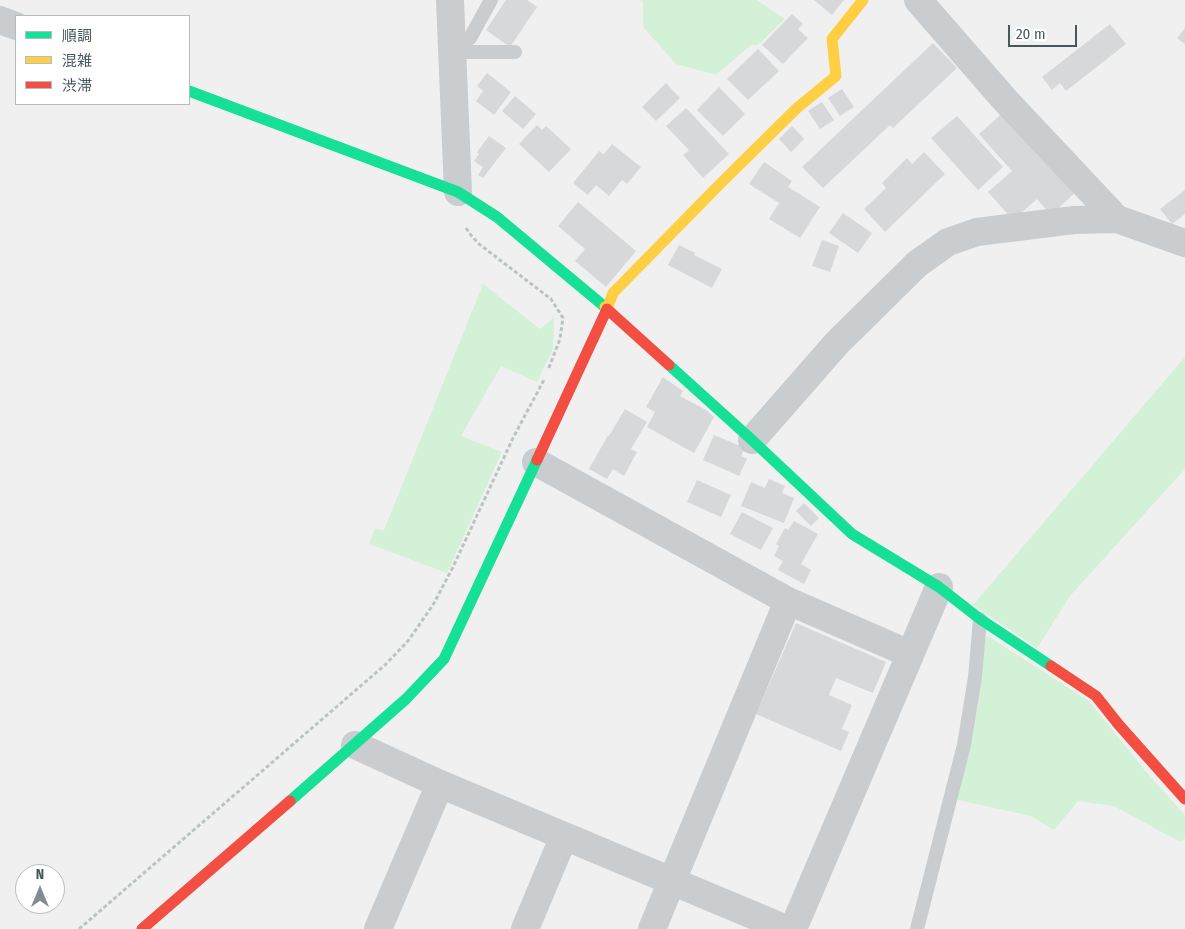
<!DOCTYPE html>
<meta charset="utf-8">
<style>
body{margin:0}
#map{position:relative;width:1185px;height:929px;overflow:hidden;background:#f1f0f0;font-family:"Fira Sans Condensed","Noto Sans JP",sans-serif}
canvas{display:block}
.legend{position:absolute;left:15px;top:15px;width:175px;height:90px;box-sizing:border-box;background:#fff;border:1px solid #b5bcbf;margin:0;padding:6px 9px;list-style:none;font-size:15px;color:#46585e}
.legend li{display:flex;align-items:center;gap:10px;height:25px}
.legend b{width:25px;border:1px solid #b5bcbf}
.north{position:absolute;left:15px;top:864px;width:50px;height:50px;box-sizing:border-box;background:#fff;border:1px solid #b5bcbf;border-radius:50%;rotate:0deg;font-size:14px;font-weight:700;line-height:20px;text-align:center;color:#46585e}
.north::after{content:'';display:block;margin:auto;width:18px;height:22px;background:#828d91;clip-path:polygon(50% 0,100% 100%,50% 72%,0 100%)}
.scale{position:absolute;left:1008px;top:25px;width:69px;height:22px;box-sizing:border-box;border:2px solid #46585e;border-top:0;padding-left:6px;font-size:15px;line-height:18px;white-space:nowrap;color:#46585e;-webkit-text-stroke:4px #fff;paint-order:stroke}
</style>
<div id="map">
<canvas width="1185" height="929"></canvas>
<ul class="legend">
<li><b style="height:6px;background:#16e098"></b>順調</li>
<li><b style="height:6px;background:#ffcf43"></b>混雑</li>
<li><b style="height:6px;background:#f24e42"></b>渋滞</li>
</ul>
<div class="north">N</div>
<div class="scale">20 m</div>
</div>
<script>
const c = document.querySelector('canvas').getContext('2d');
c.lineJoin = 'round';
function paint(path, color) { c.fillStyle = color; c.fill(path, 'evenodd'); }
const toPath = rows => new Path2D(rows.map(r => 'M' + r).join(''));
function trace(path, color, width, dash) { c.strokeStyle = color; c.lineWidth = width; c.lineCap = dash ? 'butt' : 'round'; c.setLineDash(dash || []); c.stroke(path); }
paint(toPath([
 [641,0,757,0,785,19,758,45,751,45,716,75,676,64,643,27,643,2],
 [483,284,540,329,554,317,553,349,537,382,501,366,461,436,502,452,447,573,369,544,375,529,384,530,386,525],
 [1185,357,1185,469,1070,596,1037,648,973,605],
 [988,636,1089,701,1148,774,1185,815,1185,838,1180,842,1114,806,1078,801,1054,830,1031,816,954,799,960,779,978,705,984,640]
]), '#d3f1d7');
paint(toPath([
 [506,0,527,0,537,7,510,47,486,30],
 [814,0,844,0,832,15],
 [792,14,803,24,798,29,808,38,783,64,762,45],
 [1110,24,1126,44,1066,91,1060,83,1052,90,1042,77],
 [1185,28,1185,44,1177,38],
 [933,43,957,68,893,128,890,125,823,188,802,167],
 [758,49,779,71,748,100,727,79],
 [487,73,511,92,494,115,476,101,483,91,477,86],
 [666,83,680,98,656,121,642,107],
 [719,87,745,114,723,136,697,110],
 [842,89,854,107,840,116,828,98],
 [515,96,536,114,523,129,502,111],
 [822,102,834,120,820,129,808,111],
 [686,108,729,154,703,178,683,155,689,150,666,126],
 [1006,110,1078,190,1051,215,1037,199,1013,220,988,192,1012,171,979,134],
 [957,116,1003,167,978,190,931,138],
 [537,125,542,130,546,126,571,149,549,172,519,144],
 [792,126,804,139,791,152,779,139],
 [489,136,506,148,483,178,478,175,483,167,474,161,479,154,477,152],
 [612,144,641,167,627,184,622,180,609,196,596,185,588,195,573,183,599,151,604,154],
 [924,152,945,174,885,232,864,209,886,188,882,183,907,158,912,164],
 [764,162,792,181,788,187,820,207,800,238,769,219,779,203,749,184],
 [1185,190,1185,214,1172,224,1160,209],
 [578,202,636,251,606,287,575,261,585,249,558,226],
 [843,213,872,233,858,253,829,233],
 [822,240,839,246,830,272,812,266],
 [679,245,695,253,694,255,722,269,712,288,668,265],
 [663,377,683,391,680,396,706,410,714,417,694,453,647,427,655,412,646,407],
 [625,409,647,422,631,449,637,452,624,476,613,469,607,479,589,469,608,435,609,436],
 [714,435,745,448,741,456,747,459,739,476,703,460],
 [769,479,785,486,782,493,794,498,784,523,741,506,751,482,765,488],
 [697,480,731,495,721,517,687,502],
 [804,503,819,518,811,526,796,511],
 [742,512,773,528,761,550,730,534],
 [794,521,818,534,801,564,811,570,804,584,778,570,783,561,774,556,779,546,776,544,785,528,788,530],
 [796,623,886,662,873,693,836,678,829,695,852,705,842,729,849,732,841,751,756,714]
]), '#d6d8d9');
trace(toPath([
 [466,228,470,234,479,244,551,299,563,318,560,339,548,370],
 [79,929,385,665,408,641,433,605,453,567,513,438,545,378]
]), '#b8c6be', 3, [4, 2.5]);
trace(toPath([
 [452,52,470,38,491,0],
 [452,52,515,52],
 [917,929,964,745,975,677,980,619]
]), '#c9cdcf', 14);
trace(toPath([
 [450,0,458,192],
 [918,0,1005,100,1117,219],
 [0,20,16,26],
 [752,440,837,343,917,264,948,242,977,232,1074,220,1117,219,1185,243],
 [536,462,788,601,910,654],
 [355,745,440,784,786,929],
 [378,929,440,784],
 [525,929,564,836],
 [652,929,788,601],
 [793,929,939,587]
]), '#c9cdcf', 28);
trace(toPath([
 [189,91,458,192,497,217,605,307],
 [669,365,752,440,852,534,939,587,980,619,1051,666],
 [290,801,406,699,444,659,537,460]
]), '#16e098', 11);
trace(toPath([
 [605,307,607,309,613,293,720,184,797,108,836,76,832,39,863,0]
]), '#ffcf43', 11);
trace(toPath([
 [537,460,607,309,669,365],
 [1051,666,1096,696,1119,725,1185,799],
 [142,929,290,801]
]), '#f24e42', 11);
</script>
